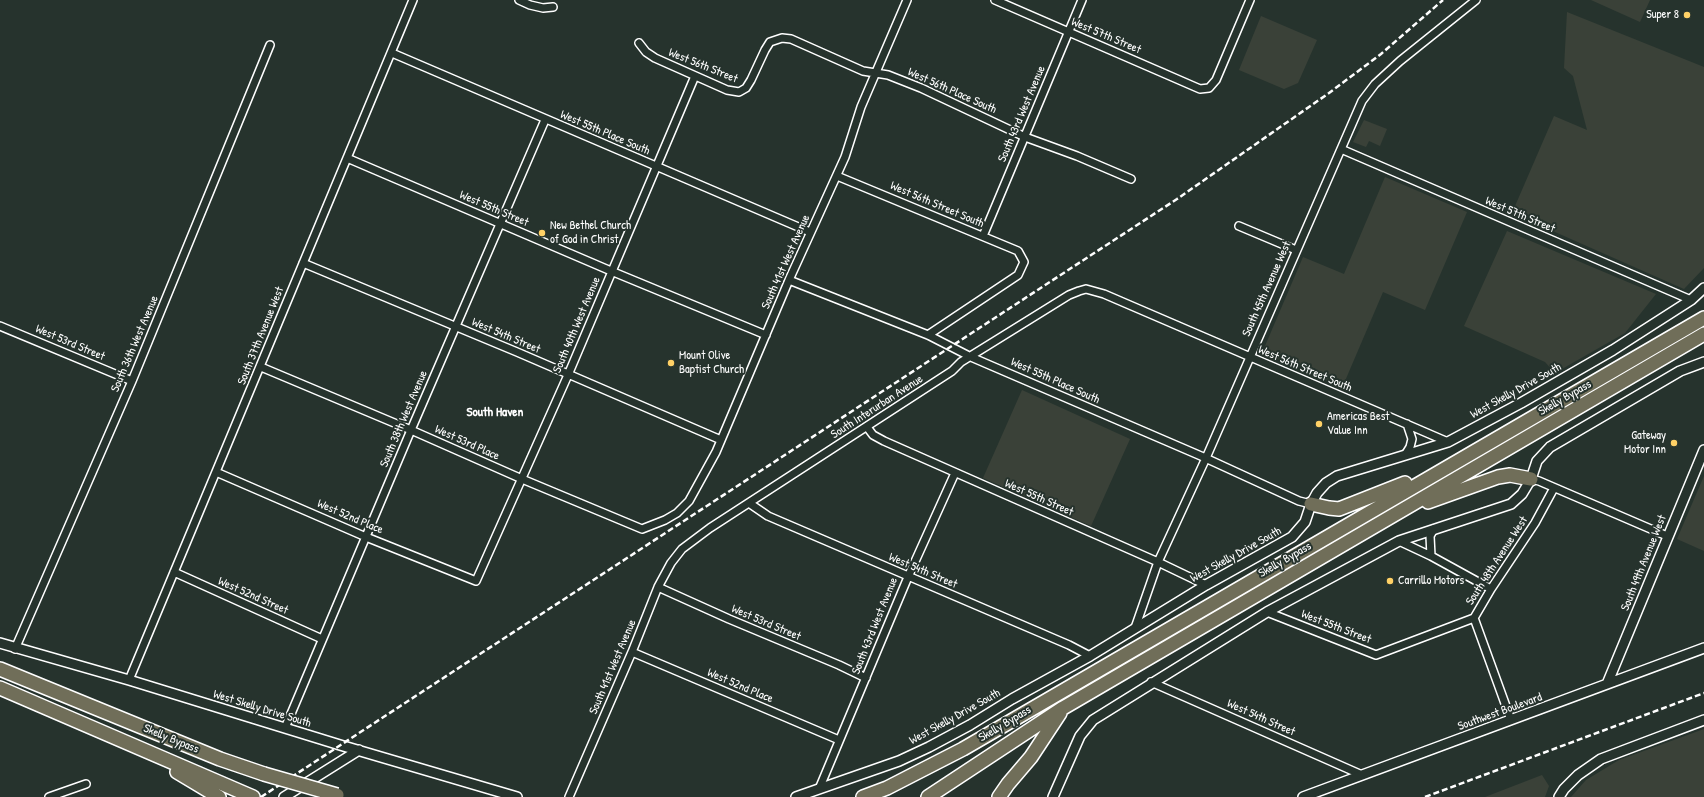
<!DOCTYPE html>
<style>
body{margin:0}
canvas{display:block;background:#26332d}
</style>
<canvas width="1704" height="797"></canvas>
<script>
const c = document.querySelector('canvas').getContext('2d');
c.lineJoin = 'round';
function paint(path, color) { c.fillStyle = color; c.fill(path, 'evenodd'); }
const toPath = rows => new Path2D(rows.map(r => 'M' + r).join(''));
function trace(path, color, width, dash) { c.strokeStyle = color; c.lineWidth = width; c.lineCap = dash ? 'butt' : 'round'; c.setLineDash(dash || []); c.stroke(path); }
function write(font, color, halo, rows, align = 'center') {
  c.font = font + ' "Patrick Hand",sans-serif'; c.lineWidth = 4; c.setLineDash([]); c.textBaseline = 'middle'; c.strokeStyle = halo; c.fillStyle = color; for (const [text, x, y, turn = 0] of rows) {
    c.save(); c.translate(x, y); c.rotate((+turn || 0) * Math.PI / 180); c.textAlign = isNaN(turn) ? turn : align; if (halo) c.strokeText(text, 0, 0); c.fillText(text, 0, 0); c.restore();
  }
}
paint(toPath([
 [1591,0,1650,0,1640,22],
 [1567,12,1704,67,1704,268,1684,289,1512,213,1554,116,1587,130,1573,76,1564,68],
 [1261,16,1317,40,1298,83,1284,89,1239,70],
 [1364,120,1387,129,1380,146,1369,141,1366,147,1353,142],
 [1385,177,1467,212,1425,310,1383,292,1342,388,1262,353,1303,257,1344,274],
 [1507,231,1656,294,1625,333,1555,373,1545,362,1464,326],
 [1022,390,1130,439,1091,526,983,478],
 [1704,476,1704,551,1677,539],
 [1704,729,1704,797,1571,797,1586,780,1619,760],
 [1542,775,1549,786,1545,797,1485,797]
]), '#3a4138');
const minor = toPath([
 [519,0,530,5,543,8,553,7],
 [995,0,1200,89,1209,88,1216,80,1250,0],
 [639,43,646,52,655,58,727,90,739,92,746,88,751,80,765,50,770,42,782,38,791,39,863,71,888,75,921,88,1025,137,1077,156,1131,179],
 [392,53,810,232],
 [1341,149,1691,300],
 [347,158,611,271,766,335],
 [837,176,1018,251,1024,262,1018,275,928,335],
 [1239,226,1296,250],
 [983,236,1082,0],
 [303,263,517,352,721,440],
 [789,280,928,335,971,357,1201,456,1299,501,1311,504],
 [0,326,132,381],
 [261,367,411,430,522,479,642,529,665,520,677,513,689,501,716,452,789,280,845,157,861,107,907,0],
 [867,427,873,435,884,441,1158,562,1206,585],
 [1405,455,1410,447,1412,439,1407,424],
 [216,472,366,537,476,581,568,375,695,76],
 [1531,479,1539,481,1667,536],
 [749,503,768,516,1069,645,1090,656],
 [1399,541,1431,556,1491,589],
 [1431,556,1430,536,1434,529],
 [174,572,322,639],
 [658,587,729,619,839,665,866,678],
 [1267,612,1376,655,1474,618,1491,589,1535,523,1554,488],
 [1474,618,1511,720],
 [1135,628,1158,562,1206,458,1362,101,1375,84,1400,61,1476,0],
 [15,649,132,381,270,45],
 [632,652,839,740],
 [129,680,413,0],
 [1151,682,1362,775],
 [285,728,411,430,545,120],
 [819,789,908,577,955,473],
 [49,797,86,784],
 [569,797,632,652,658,587,671,563,682,549,710,528,952,371,961,362,1069,295,1079,291,1086,289,1104,294,1448,442]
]);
const tertiary = toPath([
 [0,643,129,680,340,745,517,797],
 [1607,684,1704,450],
 [284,797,359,750],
 [796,797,899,761,929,747,970,725,1012,699,1090,656,1206,585,1292,537,1305,522,1311,504,1317,493,1326,483,1337,476,1448,442,1521,403,1613,350,1691,300,1704,288],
 [1053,797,1080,736,1093,720,1267,612,1399,541,1511,504,1522,494,1531,479,1537,461,1550,447,1680,371,1704,362],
 [1303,797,1704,648],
 [1559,797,1564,789,1578,775,1601,759,1704,720]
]);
const motorway = toPath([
 [1428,502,1498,477,1510,475,1531,479],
 [1311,504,1329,508,1339,509,1405,483],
 [0,669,220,759,264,774],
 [0,688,253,797],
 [177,772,219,797],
 [863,797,887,788,963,749,1704,318],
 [928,797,1063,708,1704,334],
 [999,797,1008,784,1031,757,1060,713]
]);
trace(minor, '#fff', 10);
trace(tertiary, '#fff', 12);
trace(motorway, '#fff', 16);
trace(minor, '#26332d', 7);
trace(tertiary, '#26332d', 9);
trace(motorway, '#706e59', 13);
trace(toPath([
 [261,797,1177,199,1329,93,1381,54,1443,0],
 [1425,797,1704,693]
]), '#fff', 2.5, [6, 3]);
const motorwayBridge = toPath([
 [264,774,337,795]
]);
trace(motorwayBridge, '#fff', 16, []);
trace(motorwayBridge, '#706e59', 13);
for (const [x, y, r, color] of [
 [1687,15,4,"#ffd166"],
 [542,233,4,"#ffd166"],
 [671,363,4,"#ffd166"],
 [1319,424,4,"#ffd166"],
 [1674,443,4,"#ffd166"],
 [1390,581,4,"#ffd166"]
]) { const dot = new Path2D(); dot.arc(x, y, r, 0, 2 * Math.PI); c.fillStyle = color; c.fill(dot); trace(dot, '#26332d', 1.5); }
write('12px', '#fff', '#26332d', [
 ["Super 8",1679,15,"right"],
 ["New Bethel Church",550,226],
 ["of God in Christ",550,240],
 ["Mount Olive",679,356],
 ["Baptist Church",679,370],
 ["Americas Best",1327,417],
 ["Value Inn",1327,431],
 ["Gateway",1666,436,"right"],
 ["Motor Inn",1666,450,"right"],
 ["Carrillo Motors",1398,581]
], 'left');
write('12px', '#fff', '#26332d', [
 ["West 57th Street",1106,36,23],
 ["West 56th Street",703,66,22],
 ["West 56th Place South",952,91,24],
 ["South 43rd West Avenue",1022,114,-67],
 ["West 55th Place South",605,133,23],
 ["West 56th Street South",937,205,23],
 ["West 55th Street",494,209,23],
 ["West 57th Street",1520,215,23],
 ["South 41st West Avenue",786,262,-66],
 ["South 45th Avenue West",1267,289,-66],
 ["South 40th West Avenue",577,325,-67],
 ["South 37th Avenue West",261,336,-68],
 ["West 54th Street",506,336,23],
 ["West 53rd Street",70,343,23],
 ["South 36th West Avenue",135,344,-67],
 ["West 56th Street South",1305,369,23],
 ["West 55th Place South",1055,381,24],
 ["West Skelly Drive South",1516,391,-29],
 ["Skelly Bypass",1565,398,-30],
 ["South Interurban Avenue",877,407,-33],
 ["South 38th West Avenue",404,419,-67],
 ["West 53rd Place",467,443,24],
 ["West 55th Street",1039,498,24],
 ["West 52nd Place",350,517,23],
 ["West Skelly Drive South",1236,555,-29],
 ["Skelly Bypass",1285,560,-30],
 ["South 48th Avenue West",1497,561,-57],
 ["South 49th Avenue West",1644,563,-68],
 ["West 54th Street",923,571,23],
 ["West 52nd Street",253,596,24],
 ["West 53rd Street",766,623,23],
 ["South 43rd West Avenue",875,626,-68],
 ["West 55th Street",1336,627,21],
 ["South 41st West Avenue",613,667,-67],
 ["West 52nd Place",740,686,23],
 ["West Skelly Drive South",262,709,17],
 ["Southwest Boulevard",1500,712,-20],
 ["West Skelly Drive South",955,717,-29],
 ["West 54th Street",1261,718,24],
 ["Skelly Bypass",1005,724,-31],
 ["Skelly Bypass",171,739,22]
]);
write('bold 13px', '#fff', '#26332d', [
 ["South Haven",495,413]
]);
</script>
